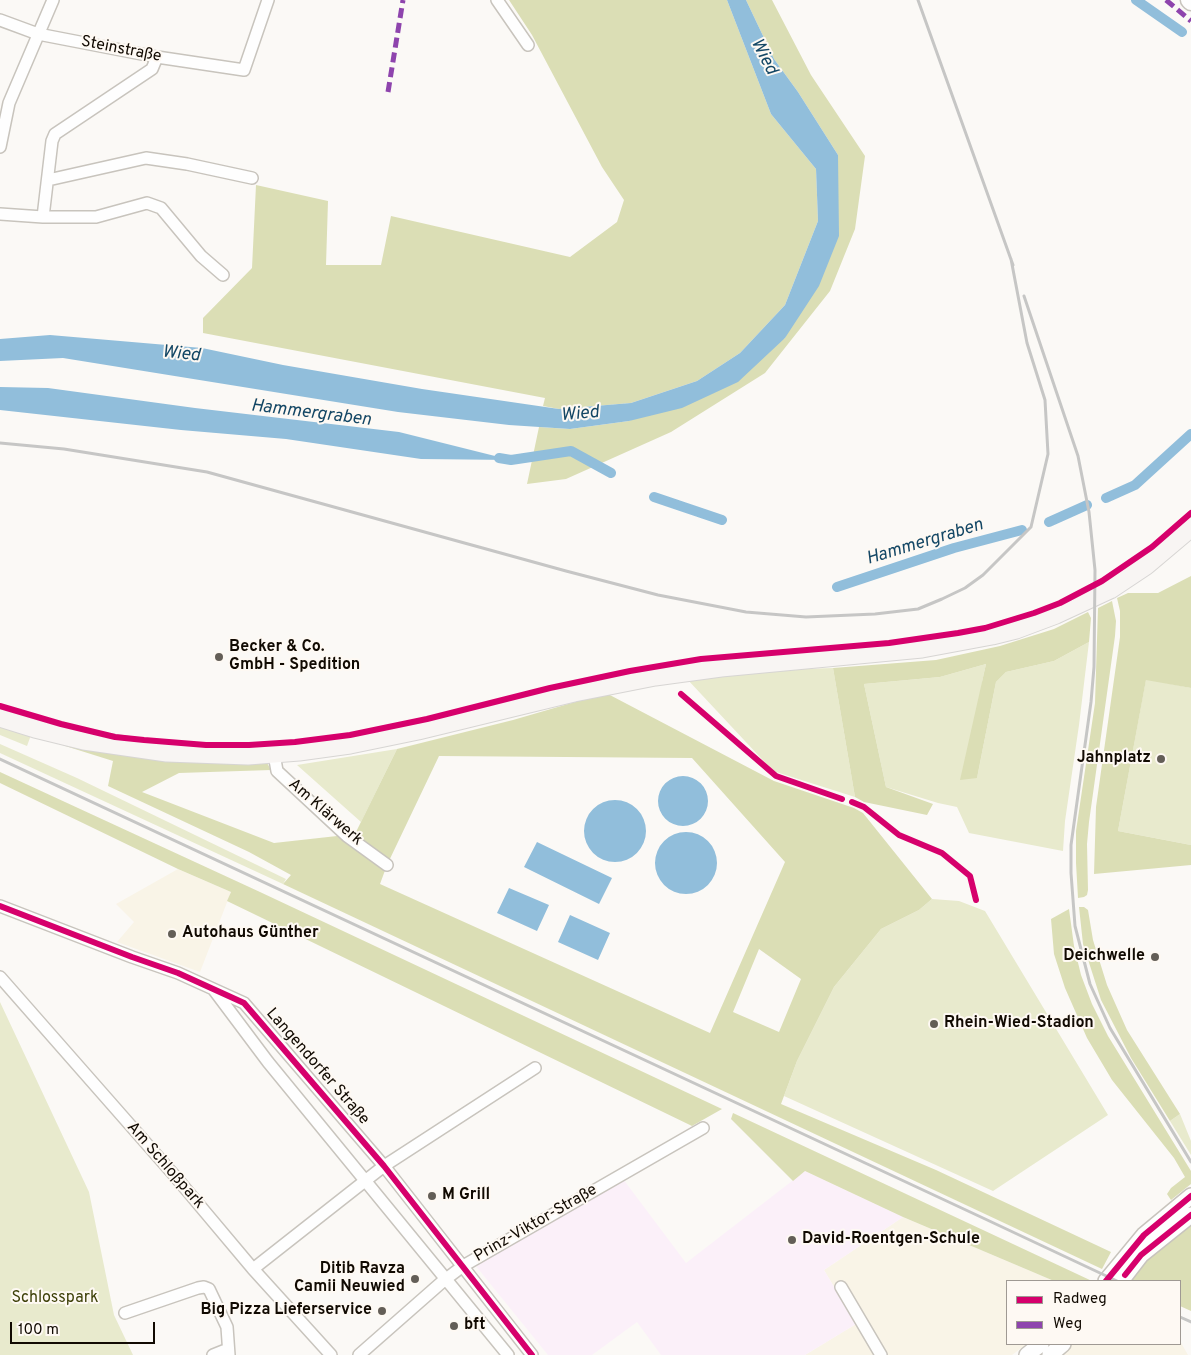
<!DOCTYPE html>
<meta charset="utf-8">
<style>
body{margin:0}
#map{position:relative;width:1191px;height:1355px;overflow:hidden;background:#fbf9f6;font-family:Overpass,sans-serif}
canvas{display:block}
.legend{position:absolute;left:1006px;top:1280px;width:175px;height:65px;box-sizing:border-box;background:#fef9f3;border:1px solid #9f9993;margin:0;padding:6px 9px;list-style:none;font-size:15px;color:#110a02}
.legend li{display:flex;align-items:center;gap:10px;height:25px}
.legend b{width:25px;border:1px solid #9f9993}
.scale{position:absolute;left:10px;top:1322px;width:145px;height:22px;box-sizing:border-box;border:2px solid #110a02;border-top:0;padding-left:6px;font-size:15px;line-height:18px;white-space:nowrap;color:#110a02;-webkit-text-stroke:4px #fef9f3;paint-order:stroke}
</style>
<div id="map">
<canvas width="1191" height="1355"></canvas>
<ul class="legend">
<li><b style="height:6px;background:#d6006c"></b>Radweg</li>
<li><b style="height:6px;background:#8e44ad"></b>Weg</li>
</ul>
<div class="scale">100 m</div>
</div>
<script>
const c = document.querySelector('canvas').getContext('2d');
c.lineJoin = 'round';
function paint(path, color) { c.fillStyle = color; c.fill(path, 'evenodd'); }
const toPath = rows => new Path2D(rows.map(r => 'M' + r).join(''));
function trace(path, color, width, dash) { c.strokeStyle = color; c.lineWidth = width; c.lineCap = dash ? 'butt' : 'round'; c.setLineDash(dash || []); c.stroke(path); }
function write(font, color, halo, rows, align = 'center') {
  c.font = font + ' Overpass,sans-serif'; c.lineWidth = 4; c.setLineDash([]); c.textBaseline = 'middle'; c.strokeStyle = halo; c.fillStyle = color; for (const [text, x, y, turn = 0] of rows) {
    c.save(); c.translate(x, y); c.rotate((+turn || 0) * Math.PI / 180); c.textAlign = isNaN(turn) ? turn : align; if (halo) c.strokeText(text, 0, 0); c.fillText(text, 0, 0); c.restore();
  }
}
paint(toPath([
 [178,869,231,892,200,972,117,942,134,922,116,904],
 [903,1217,1054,1281,1007,1281,1007,1344,1027,1344,1012,1355,805,1355,856,1324,824,1270],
 [1180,1341,1188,1355,1058,1355,1070,1344,1180,1344]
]), '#f9f4e7');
paint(toPath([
 [805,1171,903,1217,824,1270,856,1324,805,1355,661,1355,637,1322,592,1355,548,1355,475,1265,623,1179,686,1263]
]), '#fbf0f9');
paint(toPath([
 [1089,642,1079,725,1065,821,1063,851,969,833,957,807,938,803,886,787,864,684,940,677,986,664,982,682,977,778,996,682,1006,672,1054,661],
 [833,668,855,797,773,771,687,679,776,670],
 [1146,679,1191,688,1191,845,1118,831],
 [0,722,61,739,59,744,31,735,27,746,0,735],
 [0,744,77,778,286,879,283,884,0,753],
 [397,749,361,822,297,765],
 [932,899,959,901,985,911,1108,1115,993,1191,784,1096,797,1061,834,987,881,929,919,910],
 [0,1002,89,1192,114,1315,133,1355,0,1355],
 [1180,1114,1191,1141,1191,1155,1170,1121]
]), '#e8eacd');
paint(toPath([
 [509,0,727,0,771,114,816,169,818,221,785,305,740,353,697,381,631,403,559,409,543,406,545,398,203,333,203,318,252,268,256,185,328,201,326,265,381,265,391,216,570,257,617,222,624,200,602,167,532,35],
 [746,0,772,0,811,75,865,156,855,229,830,291,765,373,671,432,566,479,527,484,539,427,570,429,629,421,785,338,838,155,798,92,774,59],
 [1191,576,1191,688,1146,680,1118,831,1191,845,1191,865,1094,874,1096,807,1120,637,1120,611,1117,598,1128,593,1158,593],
 [1112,601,1116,621,1115,636,1089,822,1087,844,1088,890,1087,895,1084,897,1078,898,1076,863,1076,831,1095,703,1098,608],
 [1088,612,1091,618,1089,642,1054,661,1006,672,996,682,977,778,960,780,986,664,940,677,864,684,886,787,933,804,927,815,864,802,855,797,833,668,936,660,1000,646,1054,629],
 [606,693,774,781,854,808,863,813,932,899,919,910,881,929,834,987,797,1061,781,1104,936,1170,1111,1252,1102,1269,283,884,291,875,249,852,108,786,113,761,59,744,61,739,266,761,271,770,179,773,142,792,274,843,355,834,397,749,513,720],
 [439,756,692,758,785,862,710,1033,380,884,387,865],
 [759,949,801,979,779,1032,733,1012],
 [0,772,260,892,722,1109,692,1126,227,901,231,892,178,869,0,783],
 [1079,907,1084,907,1088,910,1093,940,1107,985,1127,1030,1180,1114,1170,1121,1131,1058,1101,1000,1083,944],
 [1069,909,1074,946,1081,975,1092,1004,1108,1036,1191,1171,1191,1184,1171,1200,1167,1194,1171,1188,1185,1177,1174,1158,1112,1080,1087,1038,1065,988,1054,954,1051,919],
 [733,1113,1092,1281,1093,1281,1054,1281,903,1217,805,1171,793,1181,731,1119],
 [1191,1221,1191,1311,1180,1306,1180,1281,1129,1281,1153,1253]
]), '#dbdeb5');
paint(toPath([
 [727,0,746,0,774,59,798,92,838,155,839,236,819,286,785,338,738,382,682,408,629,421,570,429,509,425,398,412,63,358,0,361,0,339,50,335,202,348,283,365,422,389,559,409,631,403,697,381,740,353,785,305,818,221,816,169,771,114],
 [0,387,48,388,195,408,399,432,511,460,421,459,286,439,181,430,0,410],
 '658 801a25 25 0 1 1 50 0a25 25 0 1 1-50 0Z',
 '584 831a31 31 0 1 1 62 0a31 31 0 1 1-62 0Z',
 '655 863a31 31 0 1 1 62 0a31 31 0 1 1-62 0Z',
 [537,842,612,878,599,904,524,867],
 [509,888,549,905,537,931,497,913],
 [570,915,610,933,598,960,558,942]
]), '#91bedb');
trace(toPath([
 [1136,0,1182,32],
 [499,458,511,460,571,451,611,473],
 [654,497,722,520],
 [1106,498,1135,485,1191,434],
 [1049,522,1087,505],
 [837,587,954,548,1022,530]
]), '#91bedb', 10);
const minor = toPath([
 [497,0,528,45],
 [0,20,38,34,157,57,244,70,268,0],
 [0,147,9,103,53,0],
 [48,180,146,158,187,164,252,178],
 [0,214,43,217,96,217,147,203,161,208,201,256,223,275],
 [43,217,52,141,55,134,152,69,157,57],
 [274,754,277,771,347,836,387,865],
 [0,906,132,957,178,973,244,1003,384,1166,532,1355],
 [0,977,174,1175,253,1269,331,1355],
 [214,990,268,1062,508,1355],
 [253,1269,384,1166,535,1068],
 [841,1287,881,1355],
 [125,1313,198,1288,204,1287,209,1289,227,1327,229,1355],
 [213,1355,228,1349],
 [359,1355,442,1282,463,1266,703,1128]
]);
const tertiary = toPath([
 [1106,1281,1144,1235,1191,1196],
 [1121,1281,1141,1255,1191,1215],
 [1027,1355,1041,1344],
 [1050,1355,1063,1344]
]);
const secondary = toPath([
 [1189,0,1191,2]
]);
const primary = toPath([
 [0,717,35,728,84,740,167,752,248,755,299,751,350,744,418,730,574,692,655,676,721,667,922,648,992,635,1016,629,1056,614,1110,589,1146,565,1191,527]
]);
trace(minor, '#c8c4bd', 14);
trace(tertiary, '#c8c4bd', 18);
trace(secondary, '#c8c4bd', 19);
trace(primary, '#d7d5d3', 21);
trace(minor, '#fefefe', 11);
trace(tertiary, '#fefefe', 15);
trace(secondary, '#fefefe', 16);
trace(primary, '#f8f5f3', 19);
trace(toPath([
 [918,0,1013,265],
 [1024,296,1078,456,1089,512,1095,570,1094,667,1091,702,1071,845,1071,873,1075,926,1090,984,1110,1028,1191,1162],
 [0,443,64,449,207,472,566,571,658,595,746,612,806,617,875,614,918,609,942,599,965,588,983,575,1031,527,1048,454,1045,400,1027,343,1011,259],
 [0,759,983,1218,1117,1281],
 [1180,1317,1191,1322]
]), '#c6c6c5', 3);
trace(toPath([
 [1166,0,1191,21],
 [388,92,403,0]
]), '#8e44ad', 5, [10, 5]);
trace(toPath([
 [681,694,776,776,842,799],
 [0,706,61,724,115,737,144,740,206,745,249,745,295,742,350,735,427,719,550,688,630,671,701,659,889,643,958,633,985,628,1034,613,1060,603,1102,581,1152,547,1191,513],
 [852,802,864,807,899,835,942,853,970,876,976,900],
 [0,906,132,957,178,973,244,1003,384,1166,532,1355],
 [1125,1275,1141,1255,1191,1215],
 [1106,1281,1144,1235,1191,1196]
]), '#d6006c', 6);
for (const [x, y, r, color] of [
 [219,657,5,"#635e57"],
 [1161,759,5,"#635e57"],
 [172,934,5,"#635e57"],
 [1155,957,5,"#635e57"],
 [934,1024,5,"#635e57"],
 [432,1196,5,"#635e57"],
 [792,1240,5,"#635e57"],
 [415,1279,5,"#635e57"],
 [382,1311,5,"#635e57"],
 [454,1326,5,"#635e57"]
]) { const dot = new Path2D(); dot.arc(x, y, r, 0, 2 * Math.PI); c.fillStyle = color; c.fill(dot); trace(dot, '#fef9f3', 2); }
write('16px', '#110a02', '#fef9f3', [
 ["Steinstraße",121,50,11],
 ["Am Klärwerk",325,813,41],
 ["Langendorfer Straße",317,1067,49],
 ["Am Schloßpark",165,1166,49],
 ["Prinz-Viktor-Straße",536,1224,-30]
]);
write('bold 16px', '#110a02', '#fef9f3', [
 ["Becker & Co.",229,648],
 ["GmbH - Spedition",229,666],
 ["Jahnplatz",1151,759,"right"],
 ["Autohaus Günther",182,934],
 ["Deichwelle",1145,957,"right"],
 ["Rhein-Wied-Stadion",944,1024],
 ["M Grill",442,1196],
 ["David-Roentgen-Schule",802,1240],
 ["Ditib Ravza",405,1270,"right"],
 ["Camii Neuwied",405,1288,"right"],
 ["Big Pizza Lieferservice",372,1311,"right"],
 ["bft",464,1326]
], 'left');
write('16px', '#3d4008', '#fef9f3', [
 ["Schlosspark",55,1299]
]);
write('italic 18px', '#144765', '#fef9f3', [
 ["Wied",763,57,63],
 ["Wied",181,355,6],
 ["Hammergraben",311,414,7],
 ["Wied",580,415,-5],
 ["Hammergraben",925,543,-17]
]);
</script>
